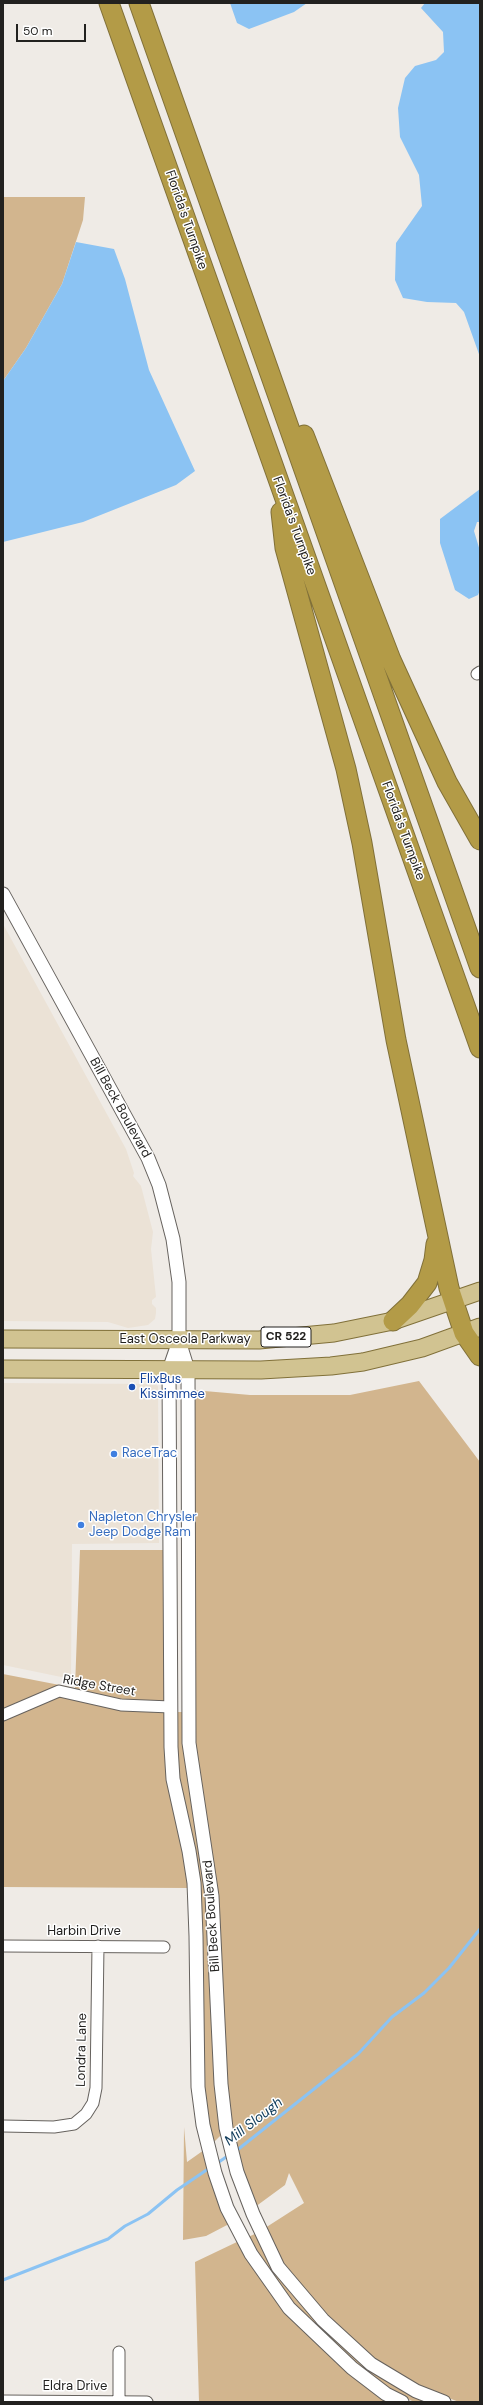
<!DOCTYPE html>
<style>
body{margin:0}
#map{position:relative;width:483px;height:2405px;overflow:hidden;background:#efebe6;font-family:"DM Sans",sans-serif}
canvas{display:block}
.frame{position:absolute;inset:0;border:4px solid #22211f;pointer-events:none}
.scale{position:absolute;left:16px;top:24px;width:70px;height:18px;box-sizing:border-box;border:2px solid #22211f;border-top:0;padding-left:5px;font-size:12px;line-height:14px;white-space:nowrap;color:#22211f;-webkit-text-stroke:3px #fff;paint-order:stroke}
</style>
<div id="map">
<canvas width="483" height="2405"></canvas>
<div class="frame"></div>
<div class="scale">50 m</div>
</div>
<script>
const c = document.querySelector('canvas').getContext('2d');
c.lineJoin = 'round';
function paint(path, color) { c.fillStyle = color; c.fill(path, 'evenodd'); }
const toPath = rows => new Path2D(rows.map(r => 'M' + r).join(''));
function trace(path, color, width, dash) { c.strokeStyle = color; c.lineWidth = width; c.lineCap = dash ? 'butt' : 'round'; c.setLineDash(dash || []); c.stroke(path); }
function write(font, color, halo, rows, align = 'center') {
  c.font = font + ' "DM Sans",sans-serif'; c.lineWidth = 3; c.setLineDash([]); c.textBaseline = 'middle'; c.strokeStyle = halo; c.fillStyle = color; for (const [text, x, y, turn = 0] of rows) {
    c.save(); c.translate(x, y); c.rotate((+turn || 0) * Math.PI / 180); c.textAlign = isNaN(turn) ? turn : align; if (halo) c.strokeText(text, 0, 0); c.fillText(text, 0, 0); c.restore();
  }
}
paint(toPath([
 [3,924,126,1149,134,1173,133,1176,141,1186,153,1232,151,1249,156,1297,152,1300,152,1304,156,1308,156,1313,155,1319,148,1325,128,1328,108,1322,3,1321],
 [3,1383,153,1384,158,1386,159,1543,72,1544,71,1679,3,1665]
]), '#ebe2d6');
paint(toPath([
 [3,197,85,197,83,220,62,284,26,348,3,381],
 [419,1381,480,1462,480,2402,459,2402,418,2386,374,2359,326,2316,282,2264,265,2228,304,2203,289,2173,285,2185,255,2207,242,2170,231,2124,226,2084,217,1895,194,1743,193,1390,250,1395,350,1395],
 [80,1550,165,1550,166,1702,122,1699,60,1686,3,1709,3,1674,75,1688],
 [59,1697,121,1710,166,1713,189,1888,3,1887,3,1721],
 [176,1712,183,1712,207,1896,223,2133,213,2143,202,2086,201,1936,178,1778],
 [184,2127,187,2162,204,2150,229,2224,206,2236,183,2240],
 [257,2233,319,2324,429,2402,414,2402,388,2389,355,2363,292,2304,248,2237],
 [239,2241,286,2312,349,2372,390,2402,199,2402,195,2262]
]), '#d2b58e');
paint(toPath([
 [230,3,307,3,294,12,249,29,237,23],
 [425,3,480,3,480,357,464,312,456,303,427,302,403,298,395,280,396,243,422,206,419,175,400,137,398,108,405,78,415,66,436,60,444,52,443,32,421,8],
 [76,242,114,249,125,279,149,370,195,471,176,485,83,522,3,542,3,381,26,348,62,284],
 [480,489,480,522,477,522,474,531,480,551,480,590,478,595,469,599,455,590,440,543,440,519]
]), '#8bc3f3');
trace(toPath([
 [236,2151,358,2054,392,2017,424,1993,449,1968,480,1929],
 [216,2164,229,2155],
 [3,2280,108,2239,125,2226,148,2214,177,2190,211,2167]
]), '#8bc3f3', 3);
const minor = toPath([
 [477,674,480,672],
 [3,1715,59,1691,121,1705,171,1707],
 [3,1946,164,1947],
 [3,2126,54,2127,74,2124,86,2114,93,2103,96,2088,98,1946],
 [3,2401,147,2402],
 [119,2402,119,2352]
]);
const tertiary = toPath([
 [3,894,148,1158,159,1185,173,1239,179,1282,179,1341,188,1370,189,1743,212,1896,221,2084,226,2128,237,2172,253,2214,278,2267,323,2320,371,2364,416,2391,444,2402],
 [179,1341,169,1370,171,1747,173,1779,189,1851,194,1883,196,1936,198,2087,203,2125,215,2173,227,2208,251,2254,289,2308,352,2368,386,2394,402,2402]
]);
const primary = toPath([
 [3,1339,259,1340,334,1333,393,1321,480,1291],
 [3,1369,261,1370,331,1366,363,1362,422,1348,480,1327]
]);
const motorway = toPath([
 [109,3,480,1048],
 [139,3,480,968],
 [304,435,391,660,447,782,480,840],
 [281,512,285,548,346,769,362,843,396,1040,449,1288,464,1333,480,1356],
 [393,1321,410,1305,427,1283,434,1260,436,1244]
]);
trace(minor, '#66625e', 13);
trace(tertiary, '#66625e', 15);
trace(primary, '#807039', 19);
trace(motorway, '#807039', 21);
trace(minor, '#fff', 11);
trace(tertiary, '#fff', 13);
trace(primary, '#d1c391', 17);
trace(motorway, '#b39b47', 19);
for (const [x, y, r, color] of [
 [132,1387,4,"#1a4fb4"],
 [114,1454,4,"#3f7fe0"],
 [81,1525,4,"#3f7fe0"]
]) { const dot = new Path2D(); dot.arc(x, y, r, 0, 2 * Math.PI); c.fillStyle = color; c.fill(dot); trace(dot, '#fff', 1.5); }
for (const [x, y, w] of [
 [286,1337,50]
]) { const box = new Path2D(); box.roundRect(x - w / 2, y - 10, w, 20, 3); c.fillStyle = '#fff'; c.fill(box); trace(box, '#22211f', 1); }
write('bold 12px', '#22211f', null, [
 ["CR 522",286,1337]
]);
write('13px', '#22211f', '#fff', [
 ["Florida's Turnpike",186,220,71],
 ["Florida's Turnpike",294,526,70],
 ["Florida's Turnpike",403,831,70],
 ["Bill Beck Boulevard",120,1108,61],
 ["East Osceola Parkway",185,1340],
 ["Ridge Street",99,1686,10],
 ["Bill Beck Boulevard",212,1916,-94],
 ["Harbin Drive",84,1932],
 ["Londra Lane",82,2050,-89],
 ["Eldra Drive",75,2387]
]);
write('13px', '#164399', '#fff', [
 ["FlixBus",140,1380],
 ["Kissimmee",140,1395]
], 'left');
write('13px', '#366cbe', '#fff', [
 ["RaceTrac",122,1454],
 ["Napleton Chrysler",89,1518],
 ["Jeep Dodge Ram",89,1533]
], 'left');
write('italic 14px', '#0f3b5a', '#fff', [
 ["Mill Slough",254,2122,-38]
]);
</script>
